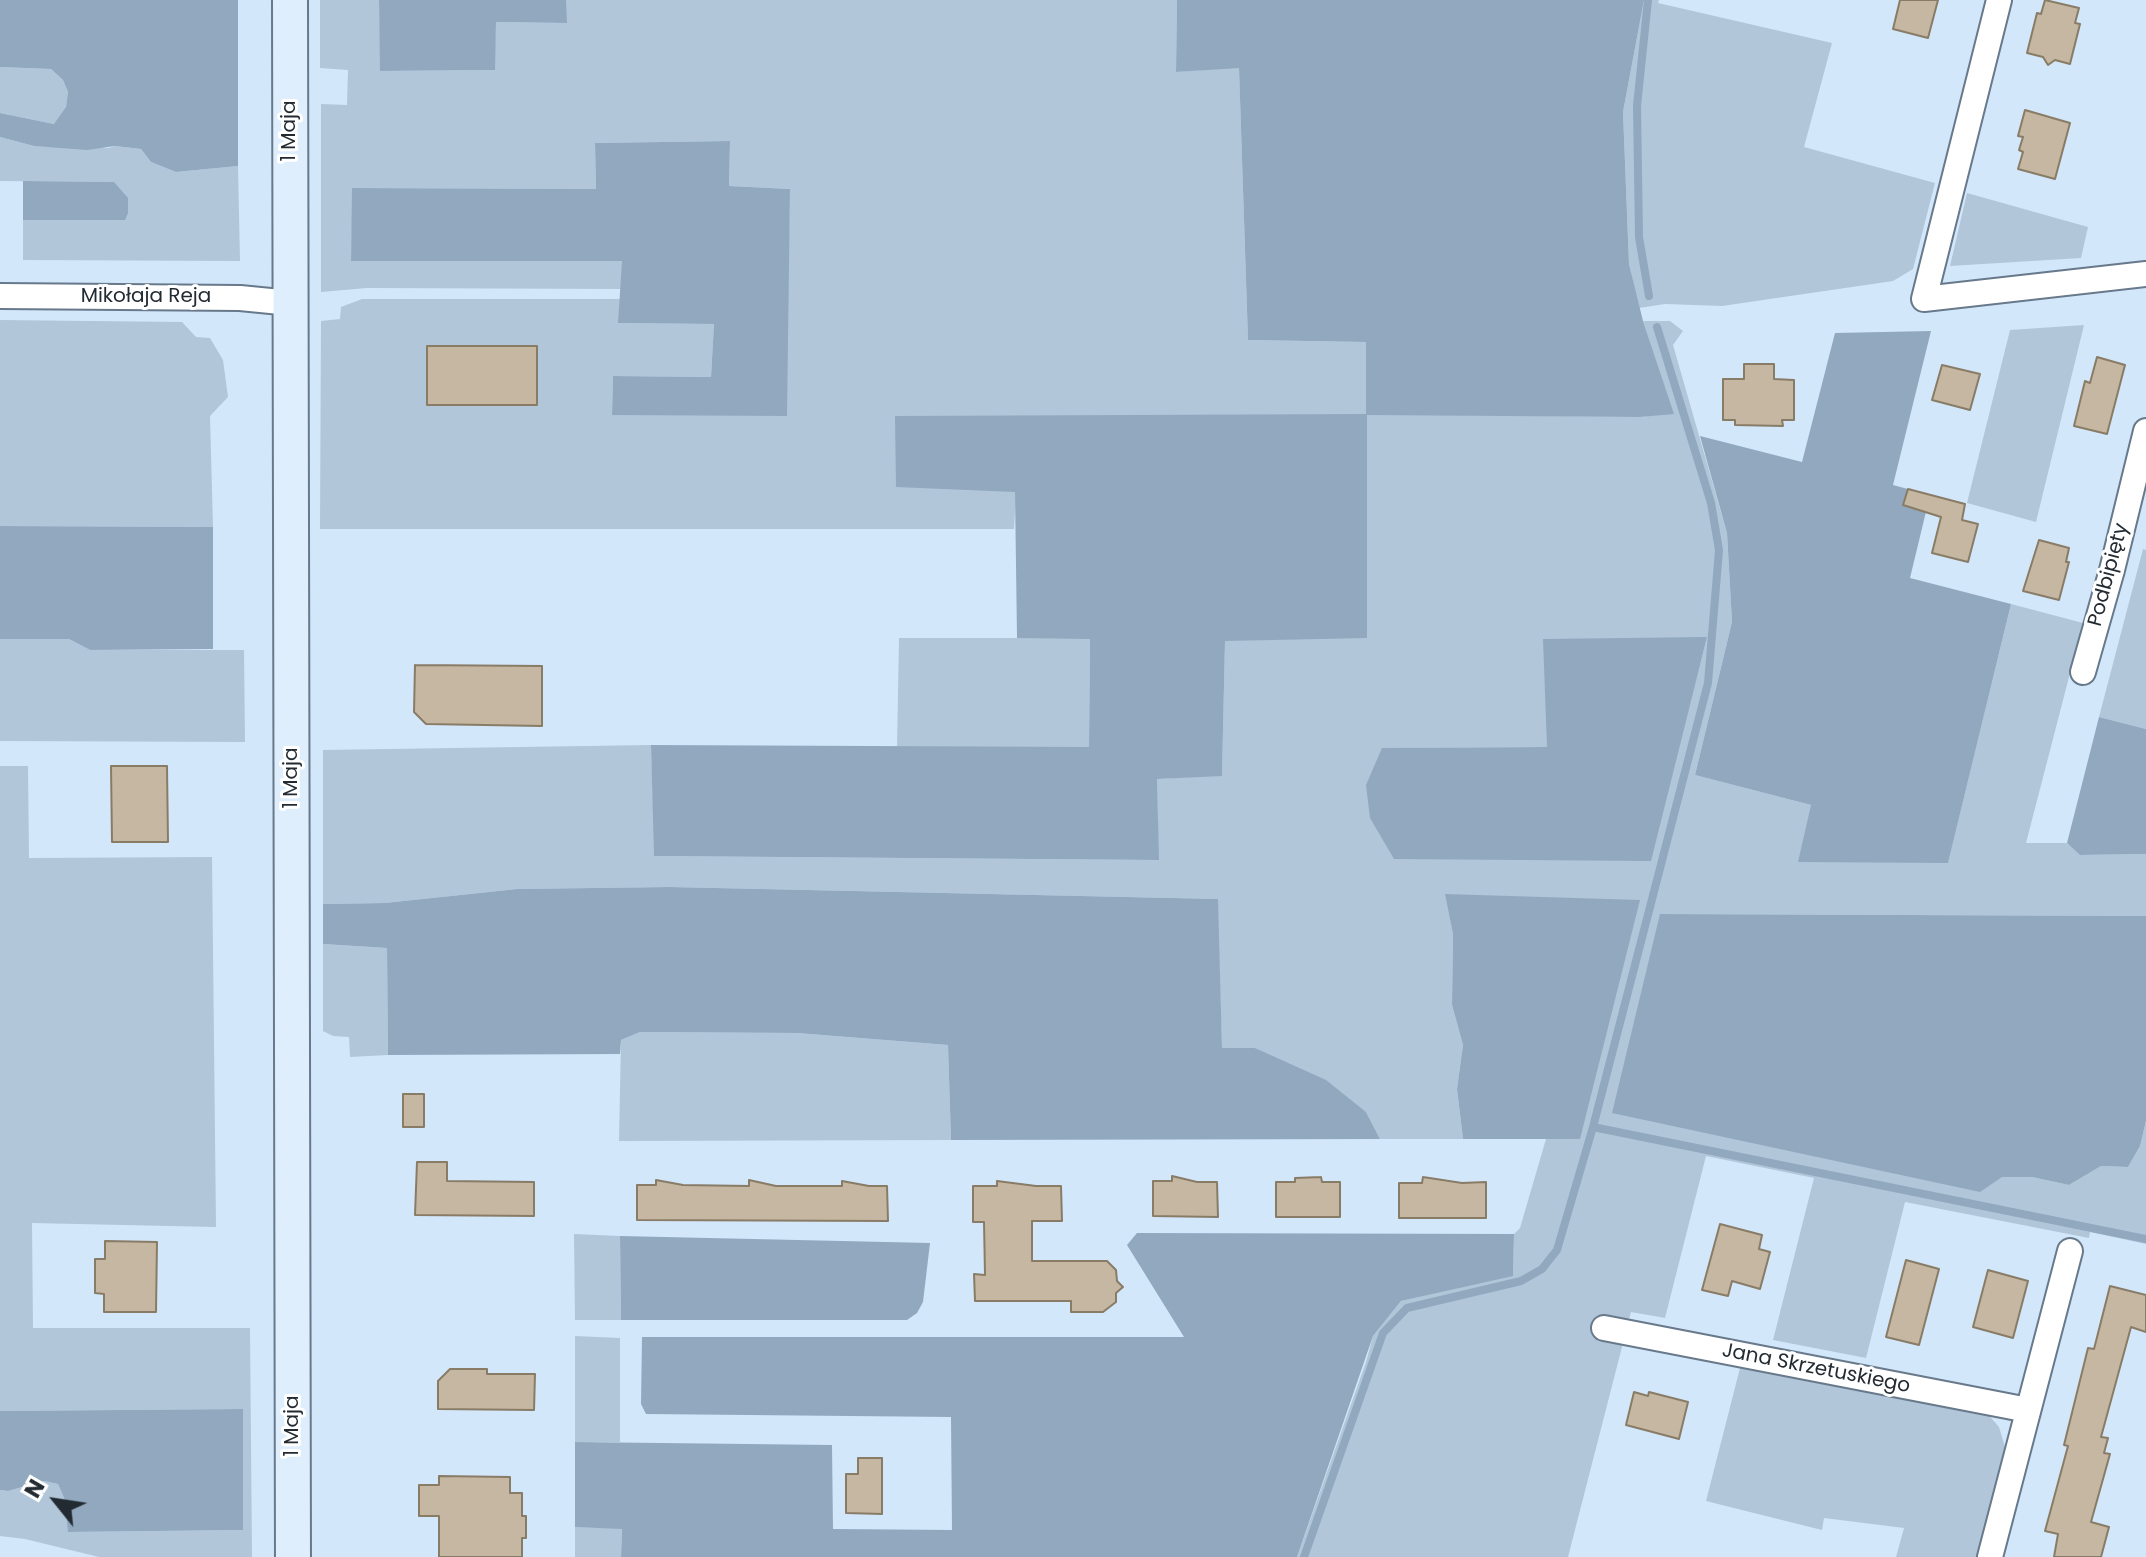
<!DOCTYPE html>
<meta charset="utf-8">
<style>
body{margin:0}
#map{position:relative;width:2146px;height:1557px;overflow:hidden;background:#d3e7fb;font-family:Poppins,sans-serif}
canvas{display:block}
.north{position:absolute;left:16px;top:1461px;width:80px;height:80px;-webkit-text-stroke:6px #fff;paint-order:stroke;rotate:300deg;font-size:22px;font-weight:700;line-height:32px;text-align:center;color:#232b32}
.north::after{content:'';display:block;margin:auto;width:28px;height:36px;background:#232b32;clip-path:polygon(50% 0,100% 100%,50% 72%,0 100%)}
</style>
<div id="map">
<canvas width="2146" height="1557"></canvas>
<div class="north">N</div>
</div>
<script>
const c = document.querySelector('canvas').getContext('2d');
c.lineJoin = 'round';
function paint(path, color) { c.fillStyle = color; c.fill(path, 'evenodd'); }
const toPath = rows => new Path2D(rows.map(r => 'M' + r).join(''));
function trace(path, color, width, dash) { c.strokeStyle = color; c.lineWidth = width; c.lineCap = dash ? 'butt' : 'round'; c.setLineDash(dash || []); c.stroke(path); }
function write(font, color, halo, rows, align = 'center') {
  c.font = font + ' Poppins,sans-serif'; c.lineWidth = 6; c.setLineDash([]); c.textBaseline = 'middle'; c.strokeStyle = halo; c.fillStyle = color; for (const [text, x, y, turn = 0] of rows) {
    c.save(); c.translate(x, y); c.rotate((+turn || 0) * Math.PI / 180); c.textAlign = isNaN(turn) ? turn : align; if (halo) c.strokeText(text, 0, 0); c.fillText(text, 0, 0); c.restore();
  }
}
paint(toPath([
 [320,0,379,0,381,71,494,70,496,22,566,23,566,0,1177,0,1176,72,1239,67,1248,340,1366,342,1367,414,1640,417,1673,413,1643,321,1670,321,1683,331,1673,345,1727,533,1732,622,1695,775,1811,805,1948,862,2011,604,2083,623,2026,843,2067,843,2081,855,2146,854,2146,916,1660,914,2002,1177,2032,1177,2069,1185,2101,1166,2128,1167,2140,1146,2146,1121,2146,1244,2090,1232,2089,1238,1905,1202,1866,1358,1773,1340,1814,1178,1706,1156,1665,1318,1631,1312,1568,1557,1297,1557,1366,1362,1373,1336,1401,1301,1513,1275,1514,1234,1520,1228,1546,1139,1580,1138,1446,894,1453,934,1452,1005,1463,1045,1457,1089,1463,1139,1380,1139,1366,1112,1255,1048,1222,1048,1217,899,670,887,517,889,385,903,323,904,323,750,651,745,655,856,1158,860,1157,779,1222,775,1225,641,1016,492,1014,529,320,529,321,321,340,319,341,307,362,299,620,299,619,323,714,324,711,377,613,376,612,414,786,376,790,189,729,186,730,141,595,143,596,189,353,188,351,261,623,261,621,289,367,288,321,292,321,104,347,105,348,70,320,68],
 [1707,637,1678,749,1406,747,1547,747],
 [1644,0,1659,0,1658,3,1832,43,1804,147,1935,183,1913,269,1893,281,1722,306,1665,304,1639,308,1629,264,1623,112],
 [0,67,51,69,63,80,68,92,66,107,58,121,54,124,0,113],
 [0,137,34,146,109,148,115,146,141,149,151,162,176,172,238,166,240,261,23,260,23,220,125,220,114,182,0,181],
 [1967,193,2088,227,2081,258,1950,266],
 [0,320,182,322,196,337,210,338,223,360,228,397,210,416,213,527,0,526],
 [2084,325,2036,522,1967,503,2010,330],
 [2143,549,2146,550,2146,729,2099,717],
 [899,638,1090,638,1089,748,897,748],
 [0,639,69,639,90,650,244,650,245,742,0,741],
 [0,766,28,766,29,858,212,857,216,1227,32,1223,33,1328,250,1328,252,1557,99,1557,25,1539,0,1536,0,1490,8,1491,44,1481,58,1484,65,1500,69,1532,243,1530,242,1409,0,1411],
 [323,944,387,948,388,1055,350,1057,349,1037,333,1036,323,1031],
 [640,1032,797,1033,948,1045,951,1140,619,1141,621,1040],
 [574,1234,620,1236,621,1320,575,1320],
 [575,1336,620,1338,620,1442,575,1442],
 [1740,1368,1986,1412,1999,1427,2005,1447,1979,1557,1896,1557,1904,1528,1824,1518,1822,1530,1706,1501],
 [575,1527,622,1528,621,1557,575,1557]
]), '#b2c6d9');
paint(toPath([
 [0,0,238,0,238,166,176,172,151,162,141,149,115,146,87,150,34,146,0,137,0,113,54,124,66,107,68,92,63,80,51,69,0,67],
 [379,0,566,0,567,23,496,22,495,70,380,71],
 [1177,0,1644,0,1623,112,1629,264,1643,321,1674,414,1640,417,1367,415,1367,638,1225,641,1222,776,1157,779,1159,860,654,856,651,745,1089,747,1090,639,1017,638,1015,492,896,487,895,416,1366,414,1366,342,1248,340,1239,68,1176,72],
 [730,141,729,186,790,189,787,416,612,415,613,376,711,377,714,324,618,323,622,261,351,261,352,188,596,189,595,143],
 [23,181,114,182,128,198,128,213,125,220,23,220],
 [1931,331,1893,485,1930,495,1910,578,2011,604,1948,863,1798,862,1811,805,1695,775,1732,622,1727,533,1700,436,1802,462,1835,333],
 [0,526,213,527,213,649,90,650,69,639,0,639],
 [1707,637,1651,861,1394,859,1370,818,1366,785,1382,748,1547,747,1543,639],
 [2099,717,2146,729,2146,854,2080,855,2067,843],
 [670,887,1218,899,1222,1048,1255,1048,1326,1080,1366,1112,1380,1139,951,1140,948,1045,797,1033,640,1032,621,1040,620,1054,388,1055,387,948,323,944,323,904,385,903,517,889],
 [1445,894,1640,900,1580,1139,1463,1139,1457,1089,1463,1045,1452,1005,1453,934],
 [1660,914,2146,916,2146,1121,2140,1146,2128,1167,2101,1166,2069,1185,2032,1177,2002,1177,1980,1192,1612,1113],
 [1137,1233,1514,1234,1513,1276,1401,1301,1373,1336,1297,1557,621,1557,622,1529,575,1527,575,1442,832,1445,833,1529,952,1530,951,1417,646,1414,641,1404,642,1337,1184,1337,1127,1245],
 [620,1236,930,1243,923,1302,917,1313,907,1320,621,1320],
 [243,1409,243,1530,68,1532,65,1500,58,1484,44,1481,8,1491,0,1490,0,1411]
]), '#91a8be');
trace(toPath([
 [1648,0,1637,106,1639,237,1649,296],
 [1593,1127,2146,1239],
 [1304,1557,1383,1333,1407,1308,1521,1281,1542,1269,1557,1250,1593,1127,1708,683,1719,550,1711,503,1657,327]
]), '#91a8be', 8);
const building = toPath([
 [1900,0,1938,0,1928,38,1893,29,1900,0],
 [2045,0,2079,8,2075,23,2080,24,2070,64,2055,60,2048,65,2043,57,2027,53,2037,13,2041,14,2045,0],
 [2025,110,2070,123,2055,179,2018,169,2023,152,2019,150,2023,137,2018,136,2025,110],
 [427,346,537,346,537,405,427,405,427,346],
 [2097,357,2125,365,2107,434,2074,426,2085,381,2090,383,2097,357],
 [1744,364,1774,364,1774,379,1794,380,1794,420,1782,420,1783,426,1735,425,1735,420,1723,420,1723,379,1744,379,1744,364],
 [1942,365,1980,374,1970,410,1932,400,1942,365],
 [1908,489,1965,504,1962,520,1978,524,1968,562,1932,553,1941,517,1903,505,1908,489],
 [2039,540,2069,548,2066,562,2069,562,2059,600,2023,591,2039,540],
 [415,665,542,666,542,726,426,724,414,712,415,665],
 [111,766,167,766,168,842,112,842,111,766],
 [403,1094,424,1094,424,1127,403,1127,403,1094],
 [417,1162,447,1162,447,1181,534,1182,534,1216,415,1215,417,1162],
 [1172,1176,1197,1182,1217,1182,1218,1217,1153,1216,1153,1181,1172,1181,1172,1176],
 [1321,1177,1322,1182,1340,1182,1340,1217,1276,1217,1276,1182,1295,1182,1295,1178,1321,1177],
 [1423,1177,1462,1183,1486,1182,1486,1218,1399,1218,1399,1183,1422,1183,1423,1177],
 [656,1180,683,1185,749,1186,749,1180,776,1186,842,1186,842,1181,869,1186,887,1186,888,1221,637,1220,637,1185,656,1185,656,1180],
 [997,1181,1036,1186,1061,1186,1062,1221,1032,1221,1032,1261,1107,1261,1116,1270,1117,1281,1123,1287,1116,1293,1116,1302,1103,1312,1071,1312,1071,1301,975,1301,974,1274,985,1275,984,1222,973,1222,973,1186,997,1186,997,1181],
 [1720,1224,1762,1235,1759,1249,1770,1252,1760,1289,1732,1281,1728,1296,1702,1290,1720,1224],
 [105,1241,157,1242,156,1312,104,1312,104,1294,95,1293,95,1259,105,1259,105,1241],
 [1906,1260,1939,1269,1919,1345,1886,1337,1906,1260],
 [1988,1270,2028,1281,2013,1338,1973,1327,1988,1270],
 [2110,1286,2146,1295,2146,1332,2131,1327,2101,1437,2108,1438,2104,1453,2110,1454,2091,1522,2109,1527,2101,1557,2054,1557,2058,1534,2045,1531,2068,1446,2064,1445,2088,1348,2094,1349,2110,1286],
 [450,1369,487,1369,487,1374,535,1374,534,1410,438,1409,438,1381,450,1369],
 [1634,1392,1648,1396,1649,1392,1688,1402,1679,1439,1626,1425,1634,1392],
 [858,1458,882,1458,882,1514,846,1513,846,1474,858,1474,858,1458],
 [439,1476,510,1477,510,1493,522,1493,522,1516,526,1516,526,1538,522,1538,522,1557,439,1557,439,1516,419,1516,419,1485,439,1485,439,1476]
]);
paint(building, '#c5b7a1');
trace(building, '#897c67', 2);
const minor = toPath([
 [1999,0,1924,299,2146,274],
 [0,296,240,298,291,303],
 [2083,672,2112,570,2146,431],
 [1604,1328,2028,1410],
 [1990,1557,2070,1251]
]);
const secondary = toPath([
 [290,0,293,1557]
]);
trace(minor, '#67798a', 28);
trace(secondary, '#67798a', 38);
trace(minor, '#fff', 24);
trace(secondary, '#dfeefc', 34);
write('20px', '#232b32', '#fff', [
 ["1 Maja",290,131,-90],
 ["Mikołaja Reja",146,297],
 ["Podbipięty",2109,575,-75],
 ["1 Maja",292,778,-90],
 ["Jana Skrzetuskiego",1816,1369,11],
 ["1 Maja",293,1426,-90]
]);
</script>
